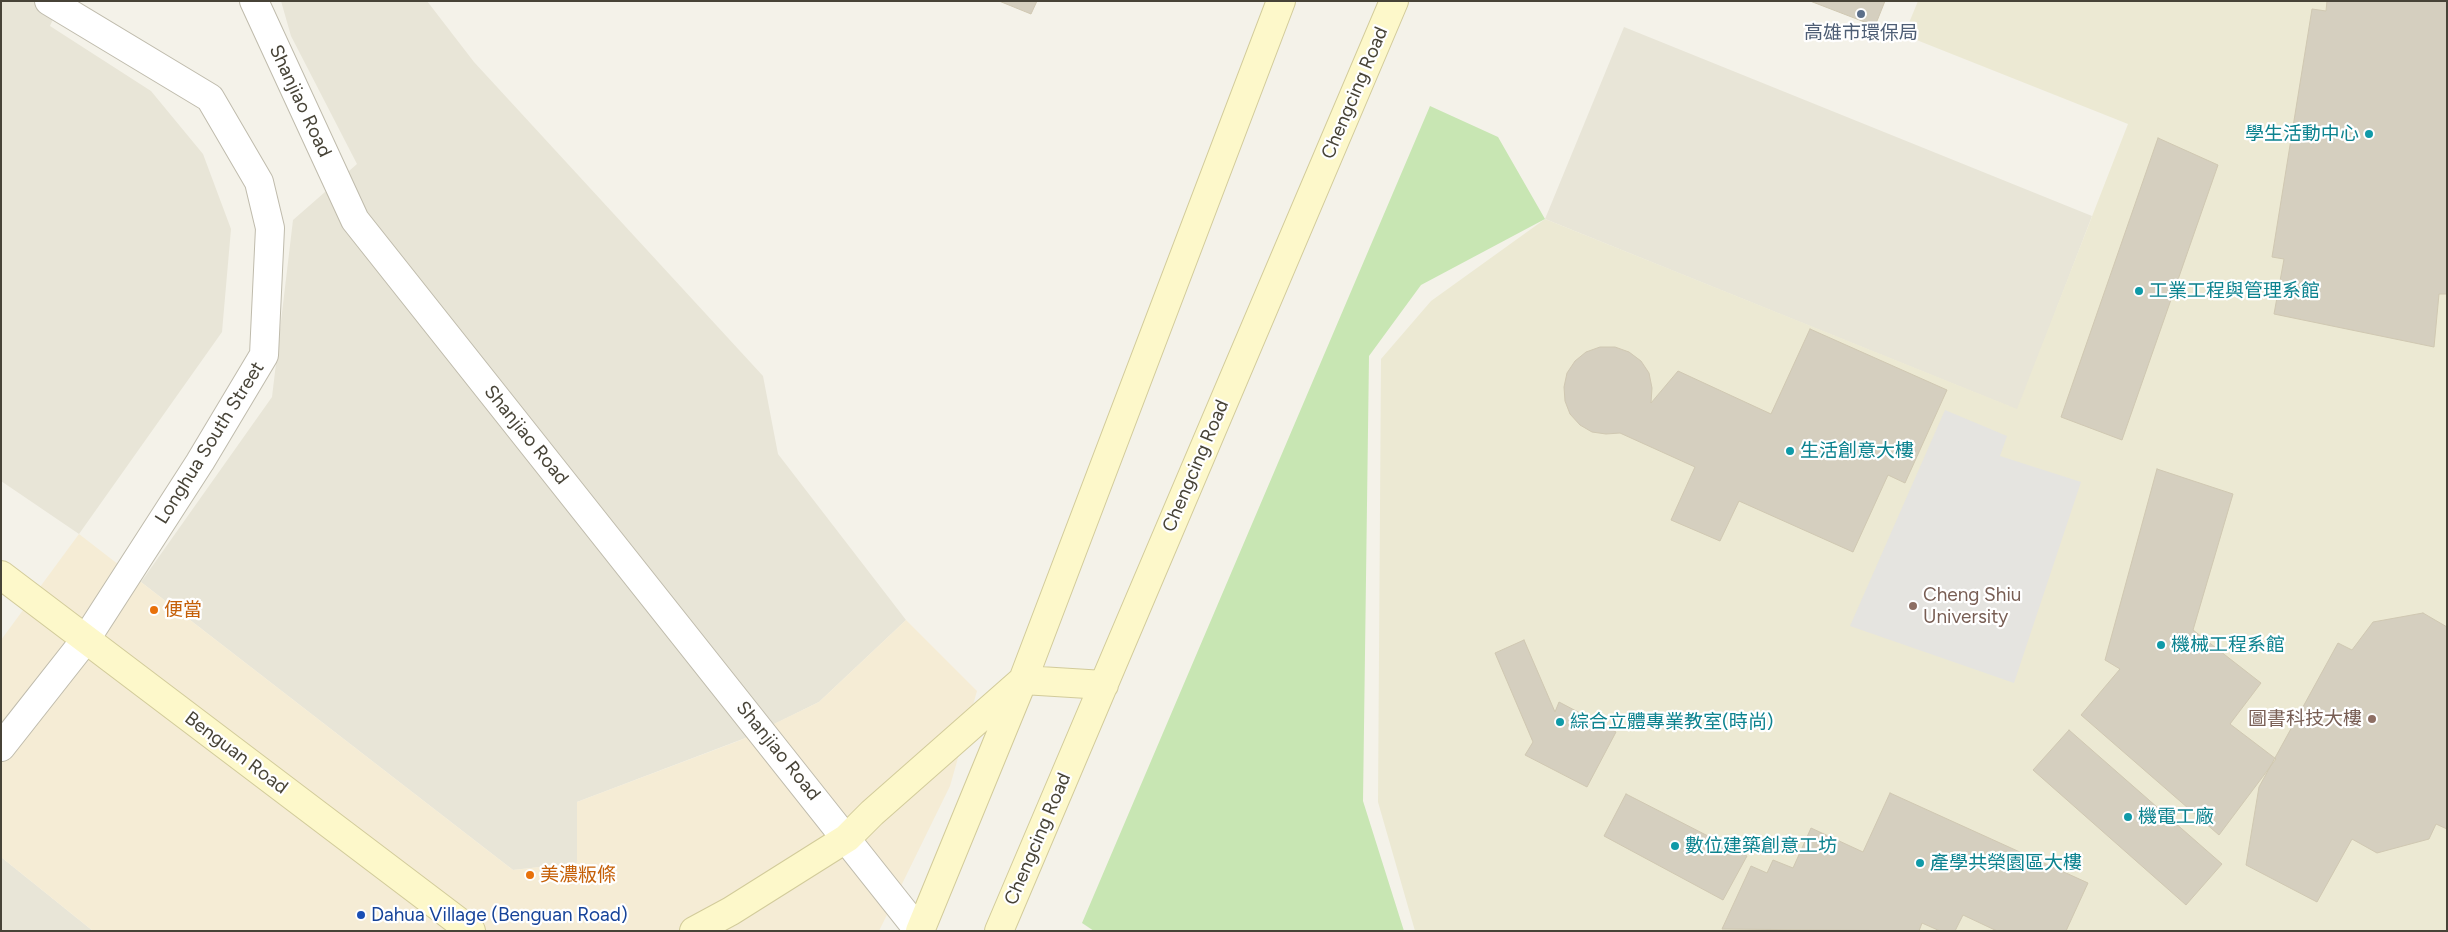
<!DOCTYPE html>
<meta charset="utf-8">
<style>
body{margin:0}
#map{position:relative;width:2448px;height:932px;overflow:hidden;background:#f4f2e9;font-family:Figtree,sans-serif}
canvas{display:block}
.frame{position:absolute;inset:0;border:2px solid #474337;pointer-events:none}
</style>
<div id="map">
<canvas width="2448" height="932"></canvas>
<div class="frame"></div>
</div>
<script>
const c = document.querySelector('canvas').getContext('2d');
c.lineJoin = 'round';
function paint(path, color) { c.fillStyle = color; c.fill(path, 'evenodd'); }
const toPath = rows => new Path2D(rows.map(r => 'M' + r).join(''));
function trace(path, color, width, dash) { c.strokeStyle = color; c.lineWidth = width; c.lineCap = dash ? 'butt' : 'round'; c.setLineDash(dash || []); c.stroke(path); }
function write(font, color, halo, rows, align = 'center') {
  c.font = font + ' Figtree,"Noto Sans TC",sans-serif'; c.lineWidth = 4.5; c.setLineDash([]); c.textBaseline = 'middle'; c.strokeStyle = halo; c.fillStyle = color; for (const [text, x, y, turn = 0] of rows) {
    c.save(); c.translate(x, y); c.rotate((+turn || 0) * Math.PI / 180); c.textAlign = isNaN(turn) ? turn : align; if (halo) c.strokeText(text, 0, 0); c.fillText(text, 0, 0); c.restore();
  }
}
paint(toPath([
 [1,1,61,1,50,26,151,91,203,154,231,229,222,332,79,534,1,481],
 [281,1,427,1,474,62,763,376,778,454,906,620,819,702,748,737,577,802,577,863,513,870,141,582,272,397,293,220,357,164,291,36],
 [1624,27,2092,216,2018,410,1545,219],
 [1,857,93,931,1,931]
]), '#e8e5d7');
paint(toPath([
 [79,534,513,870,577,863,577,802,741,740,819,702,906,620,977,691,950,786,879,931,93,931,1,857,1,640]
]), '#f5ecd5');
paint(toPath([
 [1918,1,2447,1,2447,931,1415,931,1378,802,1381,359,1431,301,1545,219,2017,409,2128,124,1904,35]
]), '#ece9d3');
paint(toPath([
 [1430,106,1498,137,1545,219,1421,285,1369,356,1363,801,1404,931,1094,931,1082,923]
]), '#c8e6b3');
paint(toPath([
 [1945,410,2007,436,2000,456,2081,482,2014,683,1850,626]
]), '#e5e4e0');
const building = toPath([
 [999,1,1037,1,1031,14,999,1],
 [1810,1,1885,1,1875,26,1810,1],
 [2327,1,2447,1,2447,294,2439,294,2434,347,2274,314,2284,259,2272,257,2312,9,2326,11,2327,1],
 [2158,138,2218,165,2122,440,2061,417,2158,138],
 [1810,329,1947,390,1905,483,1888,475,1853,552,1739,501,1720,541,1671,520,1695,467,1620,433,1606,434,1592,432,1580,425,1570,414,1565,401,1564,387,1567,373,1575,361,1586,352,1600,347,1615,347,1629,352,1641,361,1649,373,1652,388,1651,403,1678,371,1771,414,1810,329],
 [2157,469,2233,494,2193,630,2261,683,2230,724,2276,759,2219,835,2081,715,2120,669,2105,660,2157,469],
 [2423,613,2447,627,2447,829,2436,824,2429,839,2377,853,2352,839,2317,902,2246,865,2259,787,2338,643,2352,650,2373,622,2423,613],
 [1524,640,1555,712,1559,702,1616,732,1587,787,1525,755,1533,742,1495,653,1524,640],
 [2069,730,2222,864,2186,905,2033,770,2069,730],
 [1890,793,2088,883,2066,931,1997,931,1963,915,1955,931,1940,931,1922,923,1919,931,1722,929,1751,866,1767,873,1773,860,1793,868,1811,828,1863,852,1890,793],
 [1626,794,1747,856,1723,900,1604,836,1626,794]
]);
paint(building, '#d5cfbf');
trace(building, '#d0c8b2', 1);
const street = toPath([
 [254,1,355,220,919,931],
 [1,747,86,639,200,462,264,355,270,228,259,182,210,98,49,1]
]);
const secondary = toPath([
 [1,575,471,931],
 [694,931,731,911,847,838,872,813,1023,680,1104,685],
 [920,931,1023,680,1281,1],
 [999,931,1394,1]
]);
trace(street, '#bfbbac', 30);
trace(secondary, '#d2cb9a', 30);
trace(street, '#fff', 28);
trace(secondary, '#fdf8ca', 28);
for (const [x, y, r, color] of [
 [1861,14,5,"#5c6f8a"],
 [2369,134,5,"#0f9aa8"],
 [2139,291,5,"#0f9aa8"],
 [1790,451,5,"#0f9aa8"],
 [1913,606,5,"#8d6e63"],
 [154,610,5,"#e8710a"],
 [2161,645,5,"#0f9aa8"],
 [2372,719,5,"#8d6e63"],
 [1560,722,5,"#0f9aa8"],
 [2128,817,5,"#0f9aa8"],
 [1675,846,5,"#0f9aa8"],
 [1920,863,5,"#0f9aa8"],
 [530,875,5,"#e8710a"],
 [361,915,5,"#1a4fb4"]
]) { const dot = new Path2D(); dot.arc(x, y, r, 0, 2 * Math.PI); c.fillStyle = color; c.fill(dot); trace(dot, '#fff', 2); }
write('19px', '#4e5e75', '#fff', [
 ["高雄市環保局",1861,33]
]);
write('19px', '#474337', '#fff', [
 ["Chengcing Road",1355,93,-67],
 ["Shanjiao Road",300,101,65],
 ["Shanjiao Road",526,435,51],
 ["Longhua South Street",210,443,-58],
 ["Chengcing Road",1196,466,-67],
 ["Shanjiao Road",778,751,51],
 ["Benguan Road",236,753,37],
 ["Chengcing Road",1038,839,-67]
]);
write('19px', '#0d838f', '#fff', [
 ["學生活動中心",2359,134,"right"],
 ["工業工程與管理系館",2149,291],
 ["生活創意大樓",1800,451],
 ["機械工程系館",2171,645],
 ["綜合立體專業教室(時尚)",1570,722],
 ["機電工廠",2138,817],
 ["數位建築創意工坊",1685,846],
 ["產學共榮園區大樓",1930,863]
], 'left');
write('19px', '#785e54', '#fff', [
 ["Cheng Shiu",1923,595],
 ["University",1923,617],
 ["圖書科技大樓",2362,719,"right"]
], 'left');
write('19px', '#c56008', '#fff', [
 ["便當",164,610],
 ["美濃粄條",540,875]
], 'left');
write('19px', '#164399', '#fff', [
 ["Dahua Village (Benguan Road)",371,915]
], 'left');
</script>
